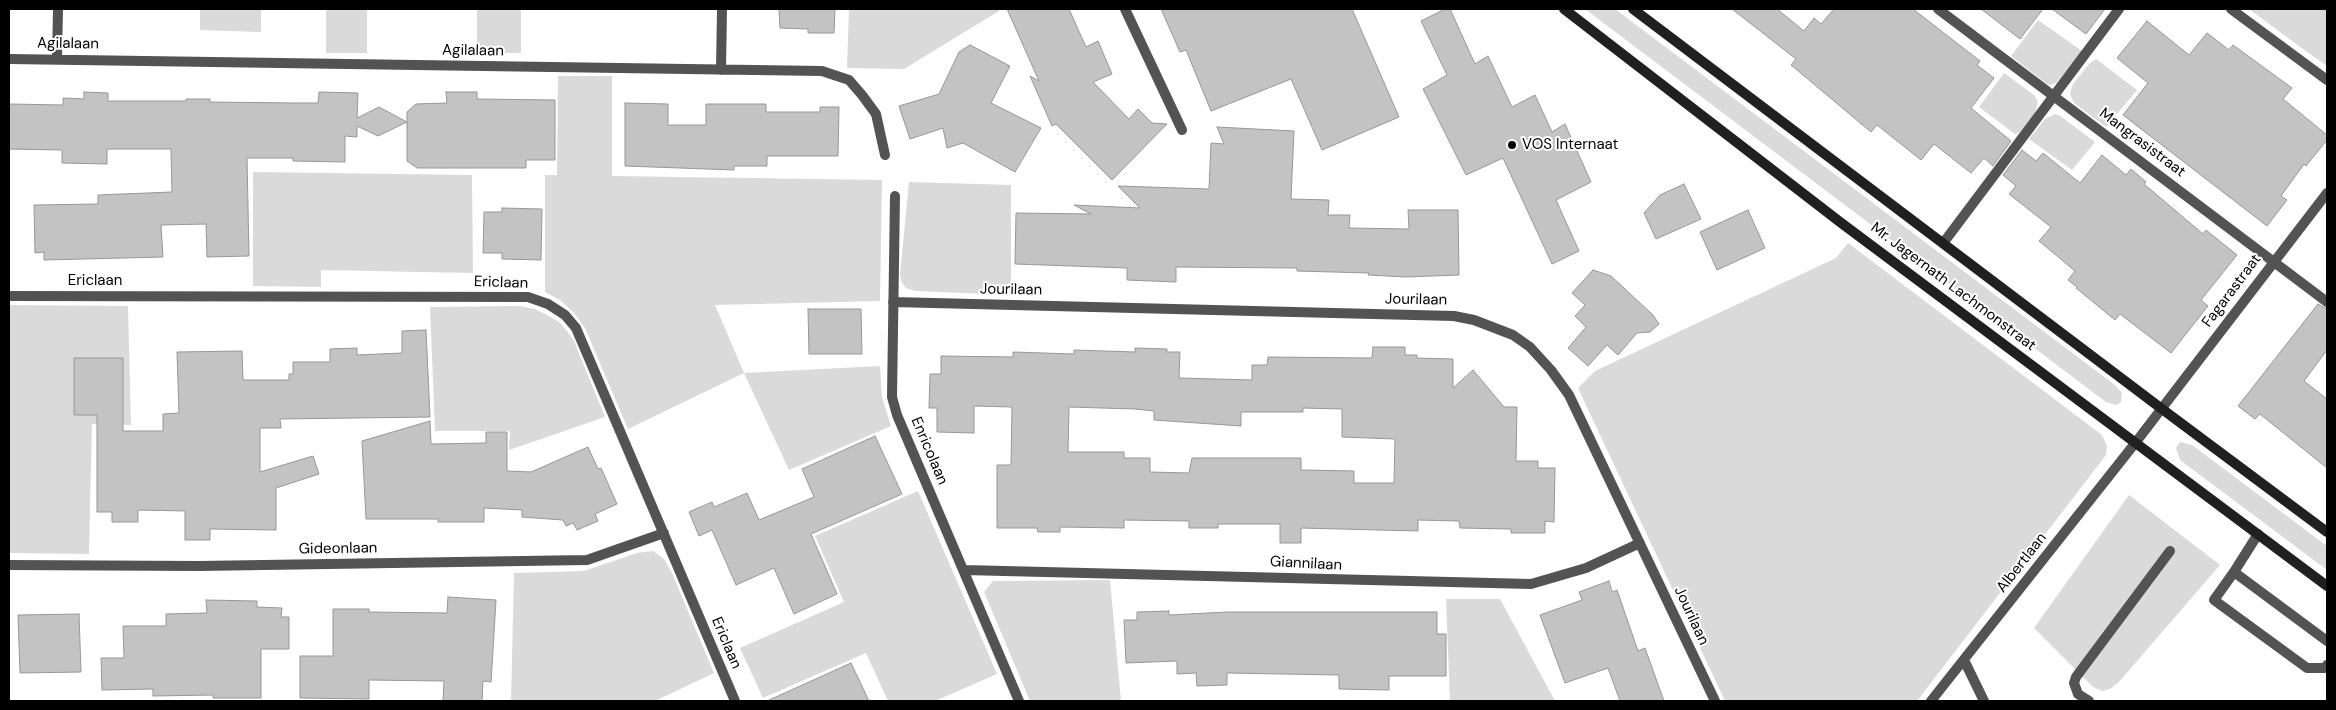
<!DOCTYPE html>
<style>
body{margin:0}
#map{position:relative;width:2336px;height:710px;overflow:hidden;background:#fff;font-family:"DM Sans",sans-serif}
canvas{display:block}
.frame{position:absolute;inset:0;border:10px solid #000;pointer-events:none}
</style>
<div id="map">
<canvas width="2336" height="710"></canvas>
<div class="frame"></div>
</div>
<script>
const c = document.querySelector('canvas').getContext('2d');
c.lineJoin = 'round';
function paint(path, color) { c.fillStyle = color; c.fill(path, 'evenodd'); }
const toPath = rows => new Path2D(rows.map(r => 'M' + r).join(''));
function trace(path, color, width, dash) { c.strokeStyle = color; c.lineWidth = width; c.lineCap = dash ? 'butt' : 'round'; c.setLineDash(dash || []); c.stroke(path); }
function write(font, color, halo, rows, align = 'center') {
  c.font = font + ' "DM Sans",sans-serif'; c.lineWidth = 4; c.setLineDash([]); c.textBaseline = 'middle'; c.strokeStyle = halo; c.fillStyle = color; for (const [text, x, y, turn = 0] of rows) {
    c.save(); c.translate(x, y); c.rotate((+turn || 0) * Math.PI / 180); c.textAlign = isNaN(turn) ? turn : align; if (halo) c.strokeText(text, 0, 0); c.fillText(text, 0, 0); c.restore();
  }
}
paint(toPath([
 [200,9,261,9,261,32,200,30],
 [326,9,367,9,367,53,326,53],
 [477,9,521,9,521,53,477,53],
 [849,9,998,9,999,11,904,69,847,68],
 [1585,9,1615,9,2115,385,2122,393,2121,402,2116,405,2106,402],
 [2249,9,2327,9,2327,66,2303,49],
 [2038,20,2082,51,2057,82,2051,85,2047,84,2011,56],
 [2096,59,2137,90,2106,127,2074,103,2070,94,2073,84,2090,63],
 [2004,73,2034,95,2038,101,2035,113,2019,133,2015,134,1979,107],
 [558,76,612,76,612,176,882,180,880,301,715,305,744,373,880,366,882,397,891,426,789,470,744,373,628,429,585,328,574,313,560,300,545,292,545,175,557,175],
 [2055,114,2059,115,2095,142,2072,170,2029,139,2045,119],
 [253,172,472,175,473,273,321,270,321,287,253,286],
 [909,182,1011,185,1011,295,915,291,906,288,901,281,900,274],
 [1848,243,2102,435,2107,446,2106,455,1917,701,1725,701,1578,388,1595,371,1836,258],
 [9,305,128,306,131,425,92,424,89,554,9,553],
 [520,306,535,309,549,316,559,322,567,331,574,341,605,417,509,450,510,431,435,431,430,307],
 [2180,442,2192,445,2327,546,2327,570,2180,460,2176,448],
 [918,491,997,674,935,701,888,701,866,653,763,698,740,648,844,602,815,536],
 [2129,495,2220,565,2118,683,2110,689,2102,691,2093,687,2034,628],
 [653,551,664,559,672,573,714,673,655,701,511,701,514,573,584,571,637,553],
 [9,575,10,575,10,701,9,701],
 [1110,580,1121,701,1030,701,984,592,993,581],
 [1446,599,1500,599,1555,701,1450,701]
]), '#dadada');
const building = toPath([
 [779,9,835,9,834,33,808,33,808,29,780,28,779,9],
 [1007,9,1069,9,1086,47,1098,41,1112,74,1093,82,1129,119,1138,109,1152,123,1167,124,1112,180,1056,124,1052,126,1030,76,1039,81,1007,9],
 [1161,9,1352,9,1399,117,1322,150,1291,79,1211,111,1186,50,1180,52,1161,9],
 [1445,9,1450,9,1475,64,1488,56,1512,107,1535,95,1552,132,1565,124,1591,182,1556,200,1579,251,1552,264,1503,158,1466,175,1423,89,1447,75,1421,21,1445,9],
 [1732,9,1777,9,1804,31,1814,18,1821,24,1834,9,1913,9,1980,61,1977,65,1994,78,1971,108,2011,141,1993,166,1984,158,1971,173,1934,144,1921,160,1877,125,1871,132,1791,65,1796,59,1732,9],
 [1981,9,2043,9,2020,39,1981,9],
 [2052,9,2105,9,2086,34,2052,9],
 [2147,21,2189,55,2207,33,2229,50,2233,45,2292,88,2283,99,2327,135,2327,140,2306,166,2304,164,2281,196,2287,200,2267,226,2123,115,2148,83,2117,58,2147,21],
 [970,45,1010,66,991,103,1041,128,1015,172,963,143,947,148,943,128,910,139,899,106,939,94,959,52,970,45],
 [84,92,108,93,108,101,186,101,186,99,210,99,210,102,294,103,318,103,319,92,358,93,357,118,379,107,407,122,378,136,357,126,357,137,345,136,345,162,293,161,293,158,247,158,249,256,207,257,206,224,161,225,163,257,44,260,44,252,35,253,34,205,98,204,98,195,172,192,171,149,107,149,107,164,62,163,62,150,9,149,9,104,63,105,63,98,84,99,84,92],
 [446,92,477,92,477,99,555,100,555,160,526,160,526,168,417,168,407,161,407,112,416,104,447,103,446,92],
 [625,103,668,104,668,125,706,125,706,104,766,104,766,112,820,112,820,107,839,107,838,156,767,156,767,166,734,166,734,170,625,166,625,103],
 [1217,127,1294,131,1291,199,1329,200,1328,215,1350,215,1349,228,1409,229,1408,210,1458,210,1459,275,1406,277,1368,275,1369,273,1297,271,1297,268,1176,267,1176,282,1127,280,1127,268,1015,264,1016,213,1091,214,1074,205,1140,208,1118,186,1209,189,1211,143,1224,144,1217,127],
 [2022,150,2036,161,2043,153,2080,183,2102,155,2126,175,2131,169,2146,182,2144,184,2203,234,2206,230,2237,255,2201,300,2208,306,2171,353,2120,314,2115,320,2076,288,2077,287,2068,280,2075,271,2039,241,2051,227,2009,194,2016,186,2003,175,2022,150],
 [1684,184,1701,219,1656,239,1644,213,1660,195,1684,184],
 [502,208,542,209,541,260,502,259,502,253,483,253,484,212,502,212,502,208],
 [1748,210,1765,248,1717,270,1700,232,1748,210],
 [1593,270,1611,276,1653,315,1659,324,1650,332,1637,333,1618,355,1607,345,1588,366,1568,348,1586,327,1575,316,1585,305,1572,293,1593,270],
 [2318,304,2327,309,2327,350,2304,381,2327,399,2327,468,2260,414,2255,419,2238,406,2318,304],
 [808,309,861,309,862,354,809,354,808,309],
 [426,330,430,417,280,419,281,428,260,428,260,472,313,456,319,474,276,488,276,530,210,529,210,540,185,540,185,511,138,510,138,522,112,522,112,512,97,512,97,415,74,415,74,358,123,358,123,431,163,431,163,414,179,413,177,352,242,351,243,380,289,380,289,374,293,374,293,362,330,362,330,349,357,348,357,355,402,353,402,331,426,330],
 [1373,347,1405,347,1405,355,1417,355,1417,358,1453,359,1453,388,1473,370,1504,407,1517,407,1516,461,1538,461,1538,468,1555,468,1554,522,1545,521,1545,533,1511,533,1511,529,1460,528,1459,521,1418,520,1418,531,1301,528,1301,543,1280,543,1280,524,1218,524,1218,528,1189,528,1189,521,1124,520,1124,528,1060,527,1060,532,1038,532,1037,528,997,528,997,465,1011,465,1012,407,974,406,974,433,937,432,937,408,929,408,930,374,941,374,941,356,1013,357,1013,352,1074,354,1074,350,1135,352,1135,348,1167,349,1167,352,1180,352,1179,378,1252,380,1252,365,1267,365,1268,357,1372,358,1373,347],
 [1069,407,1135,409,1154,411,1154,420,1241,426,1241,412,1303,412,1303,408,1342,409,1342,437,1395,439,1394,483,1354,483,1354,471,1301,470,1301,458,1192,458,1189,473,1150,472,1150,458,1124,458,1124,452,1068,452,1069,407],
 [430,421,431,444,486,443,486,432,507,432,507,471,531,472,588,447,598,469,601,468,617,504,595,514,598,521,577,530,573,523,566,526,563,520,522,517,522,510,484,508,484,522,438,522,438,519,366,519,362,441,430,421],
 [875,436,902,494,811,534,837,594,794,614,774,568,736,585,712,530,699,536,689,512,712,502,714,507,747,493,759,520,814,497,802,469,875,436],
 [1609,581,1612,592,1617,590,1638,651,1645,648,1664,701,1620,701,1608,668,1565,683,1540,615,1582,600,1579,592,1609,581],
 [448,597,496,600,491,682,483,681,482,701,443,701,444,681,369,680,369,699,300,698,300,656,333,656,333,609,369,609,369,612,447,613,448,597],
 [206,600,257,601,257,607,282,608,281,617,289,617,289,649,261,649,261,698,213,698,213,695,153,696,153,689,102,690,101,658,124,658,123,626,166,626,166,614,207,613,206,600],
 [1169,611,1169,615,1228,612,1437,612,1437,634,1446,634,1446,676,1389,676,1389,690,1339,689,1339,675,1227,673,1227,685,1197,686,1196,673,1177,674,1177,661,1126,663,1124,620,1137,620,1137,612,1169,611],
 [79,614,81,672,20,673,18,615,79,614],
 [851,663,869,701,767,701,851,663]
]);
paint(building, '#c3c3c3');
trace(building, '#979797', 1);
trace(toPath([
 [2234,572,2258,534],
 [2327,641,2234,572,2214,600,2307,668,2325,668,2327,665],
 [2089,701,2078,694,2074,683,2076,677,2170,551]
]), '#535353', 10);
trace(toPath([
 [1125,9,1182,130],
 [1938,9,2327,302],
 [2231,9,2327,80],
 [9,59,822,71,849,80,862,95,876,114,885,155],
 [57,59,58,9],
 [721,70,722,9],
 [895,196,892,397,897,415,1019,701],
 [1944,242,2119,9],
 [9,296,528,297,548,304,565,315,576,328,735,701],
 [893,302,1454,316,1474,320,1513,335,1530,347,1551,370,1569,395,1715,701],
 [9,565,199,566,587,560,664,533],
 [964,570,1531,584,1586,568,1640,543],
 [1964,660,1984,701],
 [1931,701,2136,442,2327,193]
]), '#535353', 10);
trace(toPath([
 [1564,9,1840,222,2327,586],
 [1633,9,2162,409,2327,532]
]), '#202020', 10);
for (const [x, y, r, color] of [
 [1512,145,5,"#000"]
]) { const dot = new Path2D(); dot.arc(x, y, r, 0, 2 * Math.PI); c.fillStyle = color; c.fill(dot); trace(dot, '#fff', 2); }
write('15px', '#000', '#fff', [
 ["Agilalaan",68,44,1],
 ["Agilalaan",473,51,1],
 ["Mangrasistraat",2142,143,37],
 ["Ericlaan",95,281],
 ["Ericlaan",501,283,2],
 ["Mr. Jagernath Lachmonstraat",1953,287,37],
 ["Jourilaan",1011,290,1],
 ["Fagarastraat",2232,291,-53],
 ["Jourilaan",1416,300,1],
 ["Enricolaan",929,451,67],
 ["Gideonlaan",338,549,-1],
 ["Albertlaan",2022,563,-52],
 ["Giannilaan",1306,564,3],
 ["Jourilaan",1691,616,65],
 ["Ericlaan",726,643,67]
]);
write('15px', '#000', '#fff', [
 ["VOS Internaat",1522,145]
], 'left');
</script>
